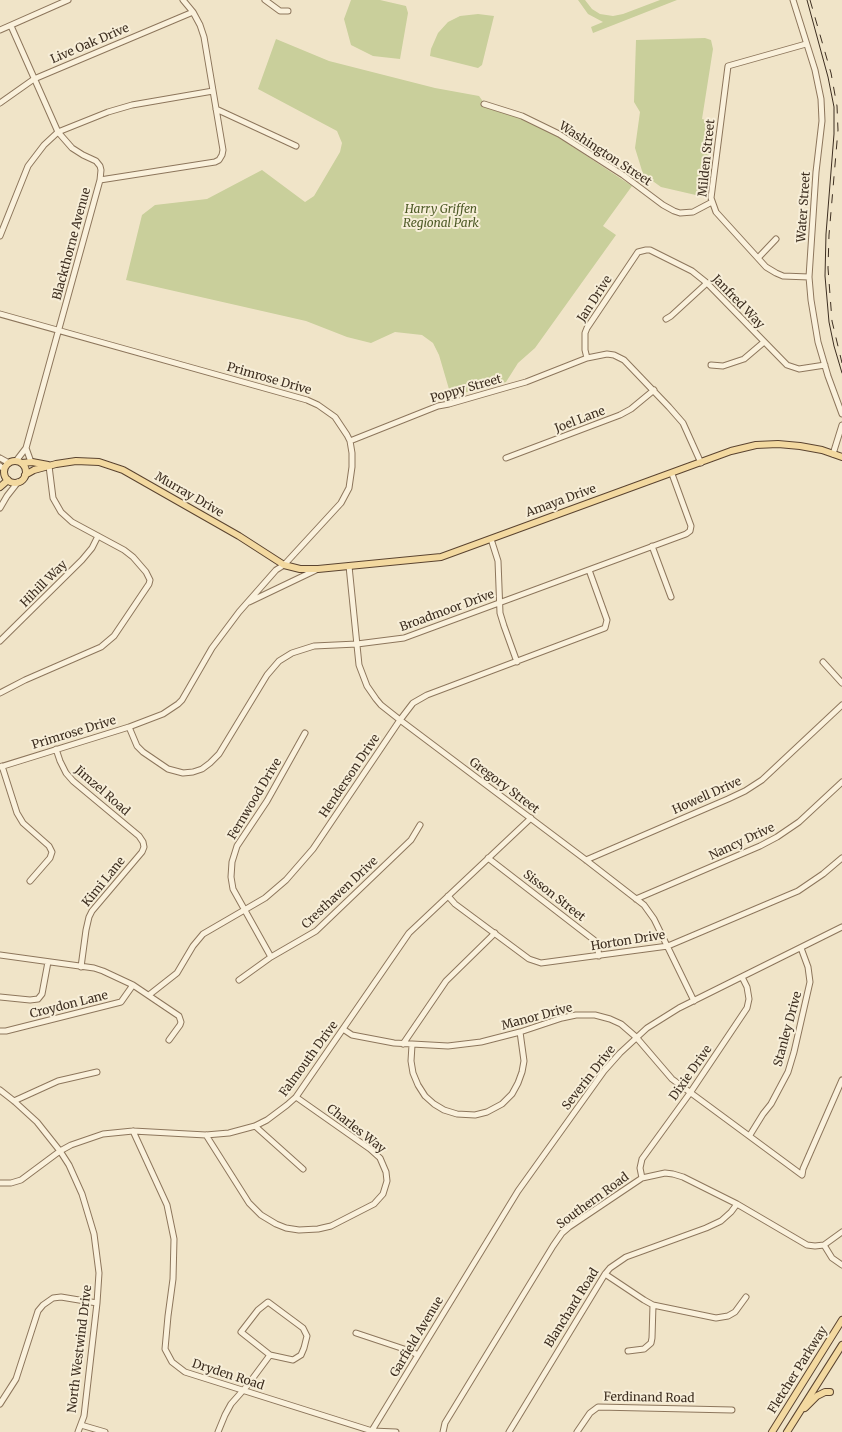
<!DOCTYPE html>
<style>
body{margin:0}
canvas{display:block;background:#f0e4c8}
</style>
<canvas width="842" height="1432"></canvas>
<script>
const c = document.querySelector('canvas').getContext('2d');
c.lineJoin = 'round';
function paint(path, color) { c.fillStyle = color; c.fill(path, 'evenodd'); }
const toPath = rows => new Path2D(rows.map(r => 'M' + r).join(''));
function trace(path, color, width, dash) { c.strokeStyle = color; c.lineWidth = width; c.lineCap = dash ? 'butt' : 'round'; c.setLineDash(dash || []); c.stroke(path); }
function write(font, color, halo, rows, align = 'center') {
  c.font = font + ' Merriweather,serif'; c.lineWidth = 4; c.setLineDash([]); c.textBaseline = 'middle'; c.strokeStyle = halo; c.fillStyle = color; for (const [text, x, y, turn = 0] of rows) {
    c.save(); c.translate(x, y); c.rotate((+turn || 0) * Math.PI / 180); c.textAlign = isNaN(turn) ? turn : align; if (halo) c.strokeText(text, 0, 0); c.fillText(text, 0, 0); c.restore();
  }
}
paint(toPath([
 [351,0,380,0,406,6,408,13,400,59,373,56,351,45,344,19],
 [578,0,585,0,592,9,600,14,613,16,623,14,660,0,677,0,593,33,591,27,603,22,588,14],
 [478,14,494,16,482,65,478,68,430,56,431,49,438,33,448,22,460,16],
 [705,38,711,40,713,49,702,119,714,122,704,195,700,196,661,187,643,174,635,148,640,112,634,102,636,40],
 [276,39,329,61,435,88,479,96,487,107,517,117,555,135,632,186,603,226,616,235,535,348,518,363,506,382,451,396,439,355,433,343,422,335,395,332,371,343,347,337,306,321,126,280,142,215,155,205,207,199,262,170,305,202,314,196,340,152,342,143,337,131,258,89]
]), '#c9cf9b');
const minor = toPath([
 [265,0,280,11,288,11],
 [793,0,815,70,821,99,822,121,816,172,809,277,811,300,818,342,828,376,842,414],
 [11,26,58,132,72,148,83,155,96,161,100,166,101,170,100,180,26,448],
 [0,30,68,0],
 [806,44,728,66,711,198,716,212,766,267,776,273,783,276,809,277],
 [0,103,34,79,193,12],
 [484,104,522,116,559,134,623,175,663,205,674,211,680,213,693,212,712,202],
 [216,109,296,146],
 [100,180,215,162,219,160,222,155,223,150,204,37,200,25,193,12,183,0],
 [0,236,28,166,44,145,58,132,108,112,132,105,213,91],
 [758,258,776,239],
 [0,314,307,400,318,405,335,417,347,435,350,441,352,453,352,467,349,488,341,503,284,565,276,570,239,612,212,648,182,700,178,704,163,714,129,727,0,767],
 [666,319,671,316,707,283],
 [587,358,585,350,585,333,587,328,636,255,638,252,646,250,650,250,692,271,707,283,787,365,799,369,825,365],
 [711,365,723,366,744,359,764,342],
 [350,441,438,406,449,404,508,387,526,382,587,358,607,354,614,355,624,360,669,407,683,423,701,463],
 [833,454,842,425],
 [0,458,9,463],
 [506,458,620,415,631,409,654,390],
 [16,461,26,448,31,462],
 [0,466,4,469],
 [0,508,7,496,18,482],
 [491,539,498,561,500,613,504,626,517,662],
 [652,546,671,597],
 [349,566,359,665,367,686,376,699,381,705,400,720,586,860,644,905,654,919,694,1001],
 [249,602,316,570],
 [0,641,82,560,92,548,98,536],
 [823,662,842,683],
 [0,693,25,680,101,647,114,636,149,584,150,580,146,572,133,557,124,550,72,522,61,512,53,498,49,466],
 [129,727,137,746,143,752,168,769,183,773,193,772,202,769,210,763,219,754,267,675,279,661,292,653,314,646,357,644,404,638,686,534,690,531,691,526,672,474],
 [56,749,60,761,66,773,73,781,139,836,143,842,144,847,142,852,92,911,89,917,86,930,81,967],
 [2,766,17,813,23,823,49,846,52,852,50,858,30,881],
 [488,858,594,940,597,945,599,956],
 [586,860,728,799,745,791,762,780,842,705],
 [448,896,455,904,529,959,541,963,668,946,798,891,823,874,842,858],
 [636,899,760,846,777,837,799,822,842,782],
 [0,955,94,968,103,971,133,985,179,1016,181,1022,180,1025,169,1040],
 [271,957,233,889,231,877,232,862,237,846,267,801,305,733],
 [239,980,271,957,316,931,411,840,420,825],
 [149,995,177,973,193,946,203,934,265,898,286,880,313,849,400,720,413,703,427,695,605,628,607,620,589,570],
 [0,997,30,1000,38,999,42,994,48,962],
 [343,1029,352,1035,394,1043,448,1046,481,1042,520,1032,562,1018,576,1015,595,1015,610,1019,621,1024,636,1037,672,1079,802,1175,803,1169,842,1080],
 [0,1031,6,1031,121,1002,133,985],
 [403,1044,446,981,495,933],
 [412,1045,411,1061,413,1073,418,1085,425,1096,434,1104,444,1110,457,1114,475,1115,487,1112,502,1104,512,1094,518,1083,522,1072,524,1061,520,1032],
 [0,1090,14,1101,37,1122,60,1151,69,1165,82,1194,94,1234,99,1273,97,1303,84,1416,78,1432],
 [14,1101,58,1081,97,1072],
 [255,1126,303,1169],
 [133,1131,167,1205,174,1239,173,1279,168,1316,165,1349,172,1362,185,1372,372,1431,396,1432],
 [206,1135,249,1203,261,1215,276,1224,286,1228,299,1230,318,1229,331,1226,374,1204,383,1194,387,1181,386,1172,380,1158,370,1149,296,1097],
 [750,1135,763,1114,771,1104,788,1072,794,1052,810,982,808,967,801,948],
 [642,1178,640,1168,642,1159,690,1093,747,1008,749,999,747,987,742,977],
 [0,1183,11,1183,21,1180,60,1151,71,1145,103,1134,133,1131,206,1135,229,1133,255,1126,267,1120,287,1105,296,1097,409,933,531,818],
 [824,1245,832,1258,842,1265],
 [605,1274,644,1300,653,1305,716,1318,728,1316,735,1312,746,1297],
 [356,1333,410,1351,418,1355],
 [628,1351,644,1349,651,1343,652,1338,653,1305],
 [0,1404,16,1379,38,1311,43,1305,53,1298,61,1297,97,1303],
 [81,1425,105,1432],
 [218,1432,225,1415,231,1404,247,1386,270,1355,293,1360,301,1355,304,1348,307,1336,303,1328,268,1302,258,1310,241,1332,270,1355],
 [371,1432,518,1191,604,1071,620,1053,647,1028,679,1008,842,927],
 [443,1432,445,1423,553,1246,562,1233,569,1227,642,1178,665,1173,673,1174,683,1177,737,1204,807,1245,815,1246,824,1245,842,1232],
 [509,1432,605,1274,610,1268,626,1257,706,1228,721,1221,731,1212,737,1204],
 [577,1432,590,1413,598,1407,732,1410]
]);
const major = toPath([
 '4 472a11 11 0 1 1 22 0a11 11 0 1 1-22 0Z',
 [22,463,32,462,48,465],
 [25,475,34,470,56,464,76,461,99,462,123,470,239,536,284,565,300,569,318,569,441,557,731,451,756,445,778,444,800,446,822,450,842,457],
 [0,487,8,480],
 [805,1408,817,1396,825,1392,830,1392],
 [772,1432,842,1320],
 [787,1432,842,1345]
]);
trace(minor, '#8d765c', 7);
trace(major, '#5b4430', 8);
trace(minor, '#faf1dc', 5);
trace(major, '#f3d9a0', 6);
trace(toPath([
 [807,0,828,77,834,107,834,134,826,234,825,276,829,322,834,346,842,373]
]), '#3d2e20', 1);
trace(toPath([
 [810,0,831,73,837,106,838,130,829,235,828,268,832,321,842,363]
]), '#3d2e20', 1, [9, 9]);
write('12px', '#3d2e20', '#f7eed8', [
 ["Live Oak Drive",90,44,-23],
 ["Washington Street",605,154,33],
 ["Milden Street",707,158,-84],
 ["Water Street",804,207,-86],
 ["Blackthorne Avenue",72,244,-75],
 ["Jan Drive",595,299,-57],
 ["Janfred Way",738,302,46],
 ["Primrose Drive",269,379,16],
 ["Poppy Street",466,389,-16],
 ["Joel Lane",580,420,-21],
 ["Murray Drive",189,495,30],
 ["Amaya Drive",561,501,-20],
 ["Hihill Way",44,584,-45],
 ["Broadmoor Drive",447,611,-20],
 ["Primrose Drive",74,733,-17],
 ["Henderson Drive",350,776,-56],
 ["Gregory Street",504,786,37],
 ["Jimzel Road",102,791,41],
 ["Howell Drive",707,796,-24],
 ["Fernwood Drive",255,799,-59],
 ["Nancy Drive",742,842,-25],
 ["Kimi Lane",104,882,-51],
 ["Cresthaven Drive",340,893,-43],
 ["Sisson Street",554,896,38],
 ["Horton Drive",628,941,-9],
 ["Croydon Lane",69,1005,-14],
 ["Manor Drive",537,1017,-15],
 ["Stanley Drive",788,1029,-75],
 ["Falmouth Drive",309,1059,-54],
 ["Dixie Drive",691,1073,-55],
 ["Severin Drive",589,1078,-52],
 ["Charles Way",356,1129,38],
 ["Southern Road",593,1201,-36],
 ["Blanchard Road",572,1308,-58],
 ["Garfield Avenue",417,1337,-59],
 ["North Westwind Drive",80,1349,-83],
 ["Fletcher Parkway",798,1370,-58],
 ["Dryden Road",228,1375,18],
 ["Ferdinand Road",649,1398,1]
]);
write('italic 12px', '#4d5a26', '#f7eed8', [
 ["Harry Griffen",441,210],
 ["Regional Park",441,224]
]);
</script>
